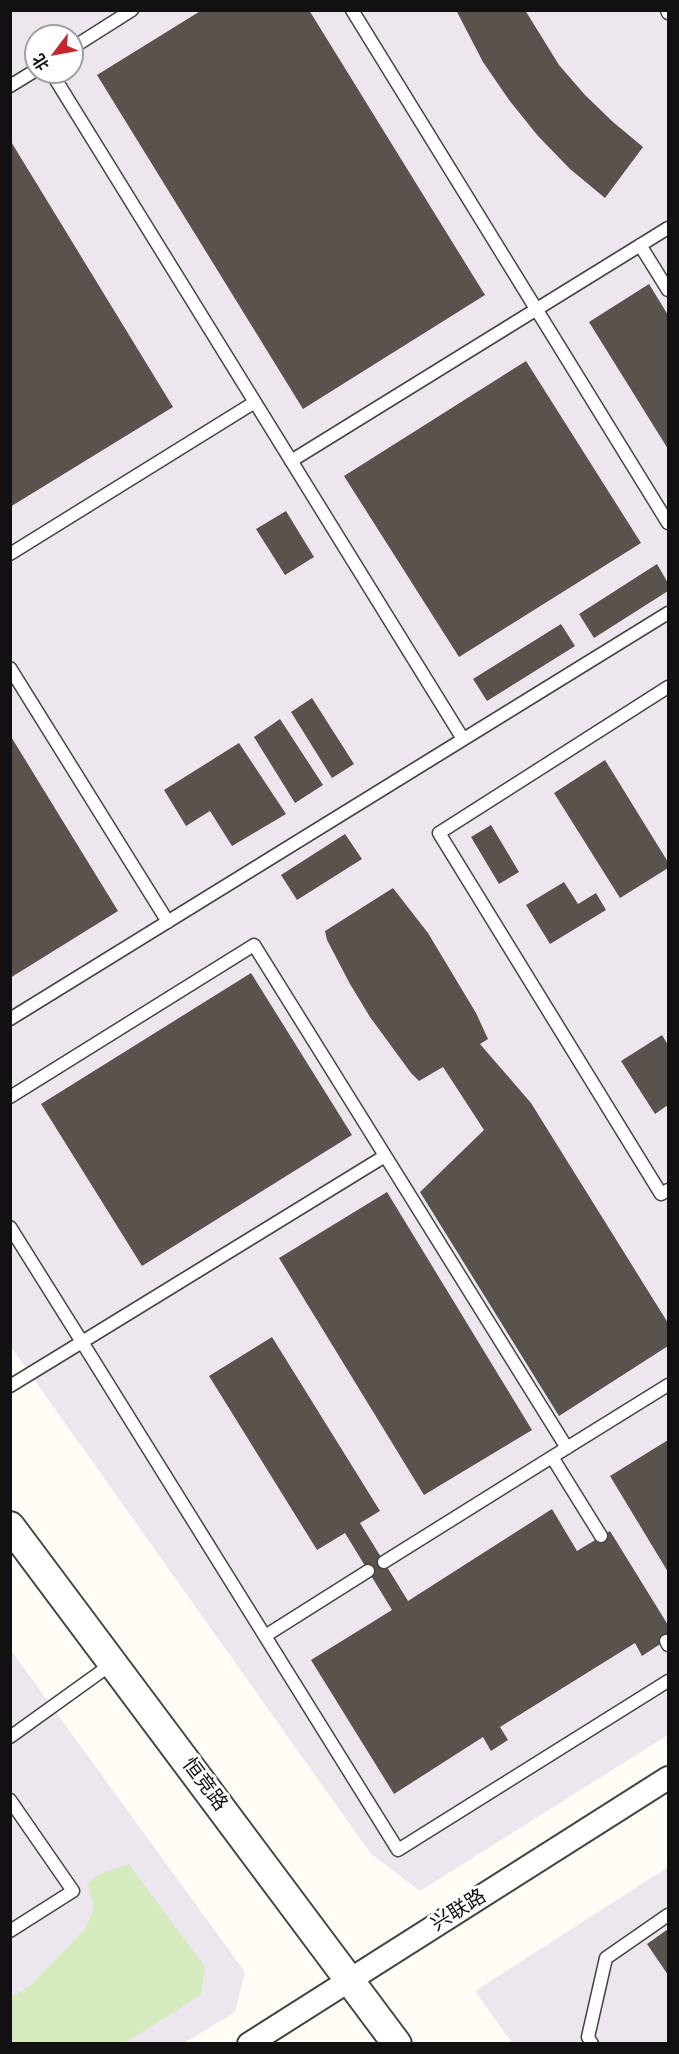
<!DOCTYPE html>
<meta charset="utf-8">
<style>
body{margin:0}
#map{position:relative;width:679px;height:2054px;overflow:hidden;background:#fffdf5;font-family:"Source Serif 4","Noto Sans SC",serif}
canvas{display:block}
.frame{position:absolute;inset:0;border:12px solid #111;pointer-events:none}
.north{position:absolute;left:24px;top:24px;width:60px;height:60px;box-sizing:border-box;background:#fff;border:2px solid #a0a0a0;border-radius:50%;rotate:238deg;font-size:16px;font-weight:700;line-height:24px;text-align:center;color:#111}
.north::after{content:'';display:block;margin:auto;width:21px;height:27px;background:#c4262e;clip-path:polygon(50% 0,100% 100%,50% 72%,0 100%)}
</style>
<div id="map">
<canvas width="679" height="2054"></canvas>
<div class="frame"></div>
<div class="north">北</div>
</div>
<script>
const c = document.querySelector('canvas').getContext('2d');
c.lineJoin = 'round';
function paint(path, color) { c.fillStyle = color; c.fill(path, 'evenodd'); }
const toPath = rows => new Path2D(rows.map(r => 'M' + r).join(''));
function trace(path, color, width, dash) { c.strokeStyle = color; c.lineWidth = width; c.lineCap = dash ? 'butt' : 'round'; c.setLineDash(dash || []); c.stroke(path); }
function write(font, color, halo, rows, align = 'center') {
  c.font = font + ' "Source Serif 4","Noto Sans SC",serif'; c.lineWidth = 6; c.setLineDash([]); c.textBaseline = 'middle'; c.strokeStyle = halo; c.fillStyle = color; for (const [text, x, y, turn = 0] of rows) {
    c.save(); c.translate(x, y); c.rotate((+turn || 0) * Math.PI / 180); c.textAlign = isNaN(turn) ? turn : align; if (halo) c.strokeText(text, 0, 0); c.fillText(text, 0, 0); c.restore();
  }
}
paint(toPath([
 [10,11,668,11,668,1735,420,1891,371,1854,11,1347],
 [36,36,72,36,72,72,36,72],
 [10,1649,245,1972,235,2012,184,2043,11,2043],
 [668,1867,668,2043,512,2043,475,1991]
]), '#eee6ef');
paint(toPath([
 [129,1864,205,1967,201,1995,125,2043,11,2043,11,1997,30,1986,85,1929,94,1908,87,1883,102,1873]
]), '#d5ebbd');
paint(toPath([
 [202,10,309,10,485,295,303,409,97,75],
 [456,10,525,10,559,65,585,95,613,122,643,147,605,198,570,169,538,136,509,100,483,62],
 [10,140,173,407,10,507],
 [649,284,668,315,668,449,589,322],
 [526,361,641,543,459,657,344,476],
 [286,511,314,557,285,575,256,529],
 [657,564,668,583,668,591,594,638,579,614],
 [561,624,575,646,487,701,473,679],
 [312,698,354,764,332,778,291,712],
 [280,719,323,785,295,803,254,737],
 [10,735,118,911,10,978],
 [239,743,286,814,232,846,210,811,186,826,164,790],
 [605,760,668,862,668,868,620,898,554,793],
 [491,825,519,872,499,884,471,837],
 [345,834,362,859,297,900,281,875],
 [564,882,578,904,596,893,606,910,550,944,526,905],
 [393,888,428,933,476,1013,488,1039,480,1044,531,1103,668,1323,668,1346,559,1416,420,1192,484,1130,443,1067,419,1081,411,1073,370,1017,350,984,327,940,325,931],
 [251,973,352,1135,142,1266,41,1104],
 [662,1035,668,1045,668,1105,655,1114,621,1061],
 [387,1192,532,1430,424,1495,279,1258],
 [272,1337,380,1511,360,1523,408,1601,552,1509,577,1551,610,1531,668,1625,668,1639,642,1656,635,1643,500,1727,508,1740,491,1751,483,1737,394,1794,311,1660,392,1610,345,1533,317,1550,209,1376],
 [668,1440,668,1572,610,1476],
 [668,1929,668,1975,647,1944]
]), '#5a524d');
const service = toPath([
 [352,10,668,523],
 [667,10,668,13],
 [72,48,132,10],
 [51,72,463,739],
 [10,86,36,70],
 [640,245,668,290],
 [291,461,668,228],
 [10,554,255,402],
 [10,668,168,922],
 [668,687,439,833,661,1194,668,1190],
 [10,1019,668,613],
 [10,1097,254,945,567,1448],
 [10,1227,82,1342,385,1156],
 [10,1386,82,1342,398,1850,668,1681],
 [552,1457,668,1385],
 [384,1562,552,1457,601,1536],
 [265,1636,368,1571],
 [666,1641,668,1645],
 [10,1737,113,1663],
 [10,1800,73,1891,10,1931],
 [592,2044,588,2037,606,1958,668,1915]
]);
const minor = toPath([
 [249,2044,668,1778]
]);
const tertiary = toPath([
 [10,1526,397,2044]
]);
trace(service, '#444', 15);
trace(minor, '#444', 26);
trace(tertiary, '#444', 32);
trace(service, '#fff', 12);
trace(minor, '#fff', 22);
trace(tertiary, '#fff', 28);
write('20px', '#111', '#fff', [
 ["恒竞路",204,1785,53],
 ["兴联路",459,1911,-32]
]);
</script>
